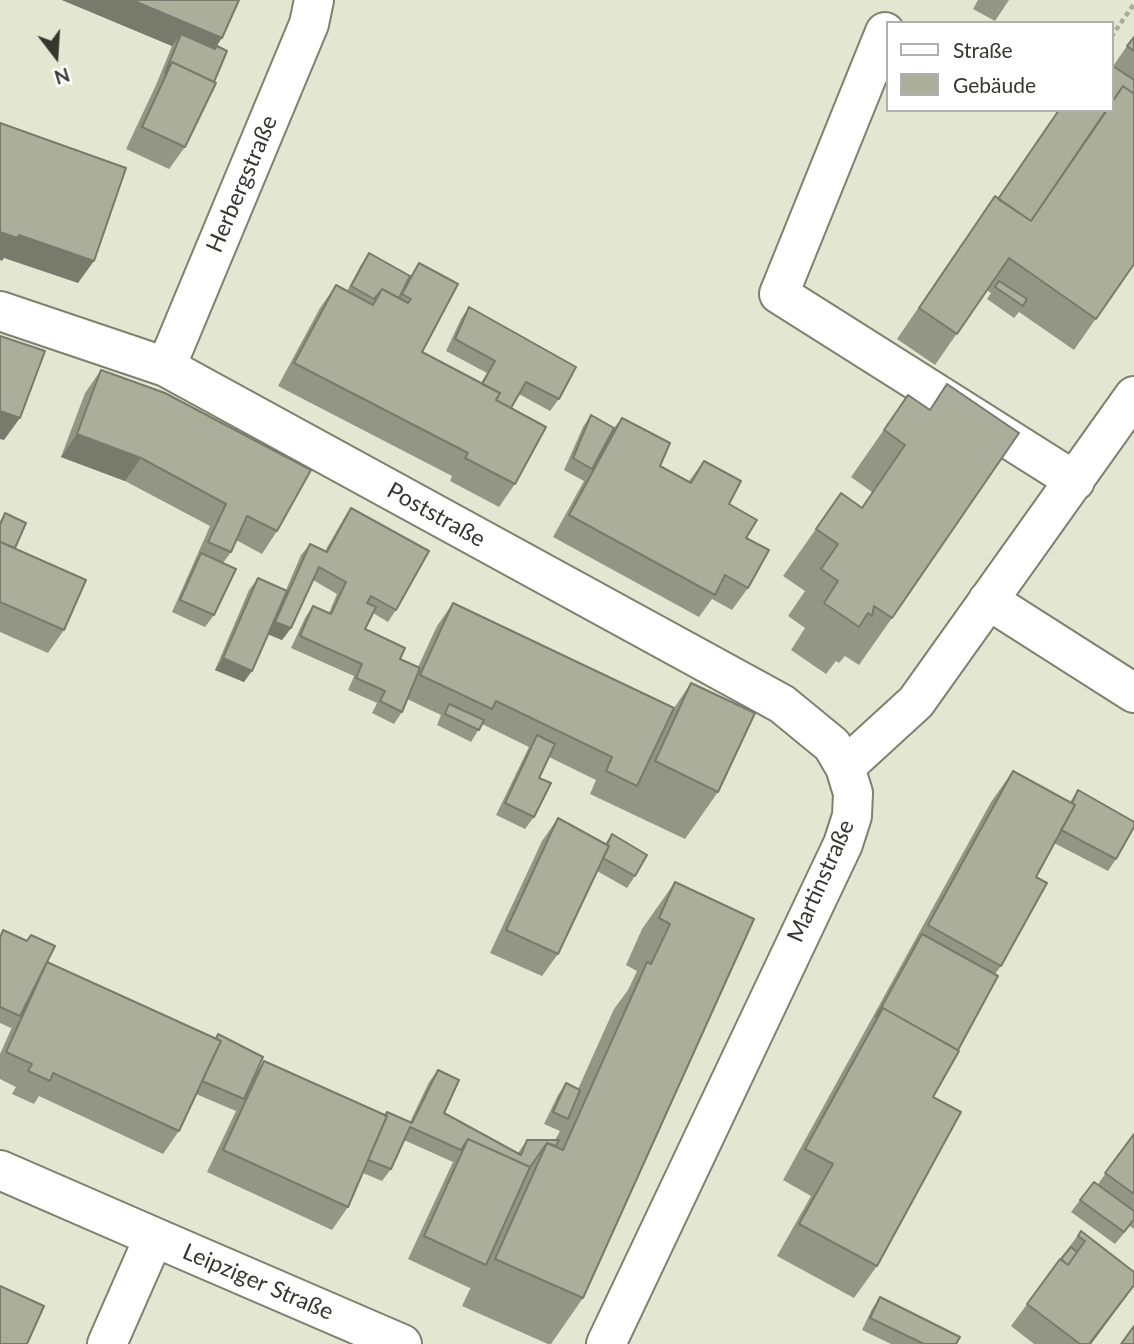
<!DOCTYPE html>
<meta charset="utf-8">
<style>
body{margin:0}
#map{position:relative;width:1134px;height:1344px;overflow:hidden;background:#e3e7d2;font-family:Lato,sans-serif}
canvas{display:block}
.legend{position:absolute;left:886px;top:21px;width:228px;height:91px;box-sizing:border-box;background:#fff;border:2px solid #afafac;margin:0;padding:9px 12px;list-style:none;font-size:21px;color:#36372f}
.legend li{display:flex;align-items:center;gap:14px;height:35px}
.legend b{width:35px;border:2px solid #afafac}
.north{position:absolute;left:21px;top:21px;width:70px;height:70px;-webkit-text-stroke:5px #fff;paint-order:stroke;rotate:163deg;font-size:19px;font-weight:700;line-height:28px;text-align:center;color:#36372f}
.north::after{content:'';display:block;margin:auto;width:24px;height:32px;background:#36372f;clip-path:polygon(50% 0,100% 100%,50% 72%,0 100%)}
</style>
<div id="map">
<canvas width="1134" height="1344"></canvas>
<ul class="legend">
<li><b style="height:9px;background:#fff"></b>Straße</li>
<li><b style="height:19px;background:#abae9a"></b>Gebäude</li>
</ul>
<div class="north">N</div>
</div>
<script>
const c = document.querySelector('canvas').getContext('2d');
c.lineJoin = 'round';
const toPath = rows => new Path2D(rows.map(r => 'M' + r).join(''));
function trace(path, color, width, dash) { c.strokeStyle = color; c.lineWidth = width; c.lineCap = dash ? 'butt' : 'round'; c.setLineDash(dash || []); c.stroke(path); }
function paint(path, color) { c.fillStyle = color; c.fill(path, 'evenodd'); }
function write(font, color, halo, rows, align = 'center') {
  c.font = font + ' Lato,sans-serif'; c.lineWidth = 5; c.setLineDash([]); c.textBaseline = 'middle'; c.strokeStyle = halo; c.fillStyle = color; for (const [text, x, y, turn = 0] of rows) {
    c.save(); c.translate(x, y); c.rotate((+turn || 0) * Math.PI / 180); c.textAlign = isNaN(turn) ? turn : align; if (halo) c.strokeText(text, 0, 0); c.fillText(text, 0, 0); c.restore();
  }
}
const minor = toPath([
 [885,32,779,294,1075,481],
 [0,311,166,367,782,704,832,745,845,767,853,793,852,816,843,844,606,1344],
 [166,367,309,24,314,0],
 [988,600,1134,693],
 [845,767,916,702,1134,396],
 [0,1170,154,1237],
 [107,1344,154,1237,402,1344]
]);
trace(minor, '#7e816e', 42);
trace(toPath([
 [1111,37,1134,4]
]), '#a9ac9b', 4.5, [5, 3.5]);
trace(minor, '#fff', 38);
paint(toPath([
 [62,0,239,0,217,46,185,147,169,169,126,149,156,85,172,46],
 [978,0,1009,0,995,21,973,9],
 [1134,36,1134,264,1074,350,1019,312,1014,318,987,299,991,293,987,290,935,365,897,339,973,228,998,198,1059,110,1111,110,1111,69],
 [369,253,409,278,419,263,422,352,481,383,487,373,446,351,461,319,469,307,559,399,550,411,519,394,511,408,515,484,499,507,450,481,452,476,278,386,320,308,336,285,347,291,361,265],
 [101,370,277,531,262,554,236,540,231,552,223,563,214,615,205,627,172,612,210,526,125,481,61,457,85,393],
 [908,395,929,410,892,618,859,665,845,656,839,663,836,661,826,674,791,650,805,628,788,616,805,591,783,576,841,493,862,507,872,492,851,477],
 [591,415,614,428,622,418,660,466,689,481,704,461,729,504,746,538,748,588,732,610,712,599,699,617,553,537,584,481,564,470,583,427],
 [351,508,396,610,388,622,373,613,365,629,400,659,418,667,437,626,453,603,674,708,691,683,718,792,685,839,590,794,596,780,549,757,539,778,534,817,525,829,496,815,529,747,482,724,471,742,437,725,441,715,407,699,402,712,394,724,372,713,377,703,348,690,354,676,291,648,305,618,313,606,329,613,337,594,313,580,291,628,282,640,268,634,244,682,215,670,249,590,258,578,286,590,301,555,310,544,325,551,343,520],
 [5,513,15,548,64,630,48,653,0,632,0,521],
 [1013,771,1070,802,1078,790,1116,859,1108,871,1054,843,1036,877,1001,966,995,974,933,1097,877,1266,854,1298,777,1256,811,1196,783,1180,991,802],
 [558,818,605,844,612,834,635,876,627,888,597,871,558,954,542,976,490,953,542,841],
 [675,882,754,919,583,1298,551,1344,548,1344,462,1306,471,1287,470,1288,408,1259,453,1162,404,1140,391,1169,382,1181,363,1173,348,1207,332,1230,207,1172,236,1111,196,1094,179,1131,163,1154,39,1096,34,1104,12,1094,16,1087,0,1079,0,1054,12,1027,11,1028,0,1023,0,935,3,930,26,941,31,935,46,964,215,1038,218,1034,256,1073,264,1061,385,1115,387,1112,410,1122,429,1082,438,1070,444,1113,518,1153,527,1140,555,1140,560,1131,544,1124,558,1095,566,1083,578,1089,614,1009,628,990,637,971,626,965,642,929],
 [1134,1134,1134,1229,1130,1226,1115,1244,1071,1212,1080,1200,1098,1184],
 [1081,1231,1134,1286,1091,1344,1034,1344,1011,1326],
 [880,1297,956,1344,891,1344,862,1330,872,1309]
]), '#939684');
paint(toPath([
 [62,0,132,0,222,38,207,60,181,34,172,46],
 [0,232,19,235,94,261,78,283,4,258,2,261,0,260],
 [0,411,20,418,4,440,0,439],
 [77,434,141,458,125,481,61,457],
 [275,622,291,628,282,640,267,634],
 [223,658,252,671,244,682,215,670],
 [1134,1286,1091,1344,1089,1344]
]), '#787a6c');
const building = toPath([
 [132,0,239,0,222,38,132,0],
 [181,34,215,49,217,46,227,51,214,82,172,62,165,73,181,34],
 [1134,37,1134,51,1127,46,1134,37],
 [172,62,216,83,185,147,142,127,172,62],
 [1113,66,1134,80,1134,94,1123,86,1111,103,1111,69,1113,66],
 [1123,86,1134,94,1134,264,1096,319,1009,258,957,334,919,308,995,196,1031,221,1107,110,1111,110,1111,104,1123,86],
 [1059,110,1103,110,1105,112,1031,221,998,199,1059,110],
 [0,123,126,168,94,261,19,235,17,238,0,232,0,123],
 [369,253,410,276,399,298,382,289,374,299,351,286,369,253],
 [419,263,458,284,422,352,500,393,496,400,546,427,515,484,465,458,468,453,294,363,336,285,373,305,382,289,408,303,411,299,402,294,419,263],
 [999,281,1027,299,1023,306,995,287,999,281],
 [469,307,576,367,559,399,526,382,511,408,496,400,500,393,482,384,495,361,455,339,469,307],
 [0,336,45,351,20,418,0,411,0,336],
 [101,370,165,393,311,470,277,531,247,516,231,552,208,542,226,504,141,458,77,434,101,370],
 [947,384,1019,433,892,618,874,606,872,616,868,613,859,627,824,603,838,581,821,569,838,544,816,529,841,493,862,508,905,445,884,430,908,395,930,410,947,384],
 [591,415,614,428,592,469,573,458,591,415],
 [622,418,670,443,660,466,691,483,704,461,741,481,729,504,757,520,746,538,769,550,748,588,725,575,715,595,569,515,622,418],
 [351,508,429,551,396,610,371,596,367,603,376,607,365,629,405,648,400,659,420,668,402,712,380,701,385,691,356,678,362,664,300,636,313,606,331,614,346,582,319,567,291,628,275,622,310,544,327,552,351,508],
 [5,513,26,523,15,548,0,542,0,525,5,513],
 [0,542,86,580,64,630,0,602,0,542],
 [201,553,236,569,214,615,180,600,201,553],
 [258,578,287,591,252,671,223,658,258,578],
 [453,603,674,708,637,786,606,771,612,757,496,701,492,709,420,675,453,603],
 [691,683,755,713,718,792,655,761,691,683],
 [449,704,484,720,479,730,445,714,449,704],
 [537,735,555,744,539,778,551,783,534,817,505,803,537,735],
 [1013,771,1075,805,1036,877,1047,883,1001,966,928,925,1013,771],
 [1078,790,1134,822,1134,827,1116,859,1061,830,1075,805,1072,803,1078,790],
 [558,818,609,846,558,954,506,930,558,818],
 [612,834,647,855,635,876,603,858,609,846,607,845,612,834],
 [675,882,754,919,583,1298,495,1259,547,1143,563,1150,647,962,651,964,670,924,659,918,675,882],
 [3,930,27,941,31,935,55,946,20,1016,0,1007,0,938,3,930],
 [922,934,998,976,958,1050,883,1008,876,1017,922,934],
 [47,962,221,1041,179,1131,53,1073,50,1081,28,1071,32,1064,6,1052,47,962],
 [883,1008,959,1051,933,1097,961,1112,877,1266,799,1224,833,1164,805,1149,883,1008],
 [218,1034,263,1057,244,1099,202,1081,221,1041,216,1039,218,1034],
 [264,1061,387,1116,348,1207,223,1150,264,1061],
 [438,1070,459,1080,444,1113,521,1155,527,1140,559,1140,556,1146,547,1143,530,1167,468,1139,461,1150,410,1127,391,1169,368,1160,387,1116,385,1116,387,1112,412,1123,438,1070],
 [566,1083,580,1090,568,1119,553,1112,566,1083],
 [1134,1134,1134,1194,1105,1173,1134,1134],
 [468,1139,530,1167,486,1265,424,1236,468,1139],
 [1094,1182,1134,1211,1134,1219,1124,1232,1080,1200,1094,1182],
 [1081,1231,1134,1272,1134,1285,1089,1344,1080,1344,1027,1304,1060,1259,1068,1265,1085,1241,1078,1236,1081,1231],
 [1071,1247,1077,1252,1068,1265,1061,1259,1071,1247],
 [0,1286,44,1306,27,1344,0,1344,0,1286],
 [880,1297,960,1337,956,1344,924,1344,870,1318,880,1297],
 [1134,1326,1134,1344,1121,1344,1134,1326]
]);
paint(building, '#abae9a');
trace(building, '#787a6c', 2);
write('23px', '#36372f', '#fff', [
 ["Herbergstraße",242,184,-67],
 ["Poststraße",436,515,29],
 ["Martinstraße",821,881,-66],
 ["Leipziger Straße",258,1282,23]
]);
</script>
